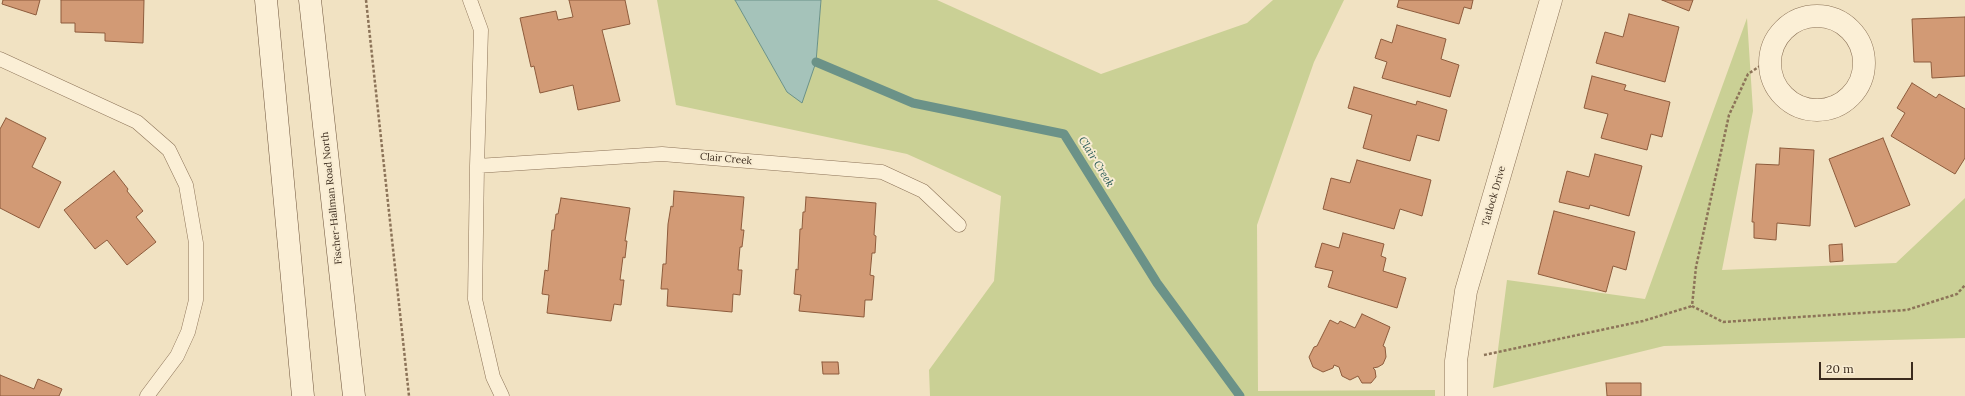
<!DOCTYPE html>
<style>
body{margin:0}
#map{position:relative;width:1965px;height:396px;overflow:hidden;background:#f1e2c2;font-family:Lora,serif}
canvas{display:block}
.scale{position:absolute;left:1819px;top:362px;width:94px;height:18px;box-sizing:border-box;border:2px solid #3b2b1d;border-top:0;padding-left:5px;font-size:12px;line-height:14px;white-space:nowrap;color:#3b2b1d;-webkit-text-stroke:3px #f8ecd2;paint-order:stroke}
</style>
<div id="map">
<canvas width="1965" height="396"></canvas>
<div class="scale">20 m</div>
</div>
<script>
const c = document.querySelector('canvas').getContext('2d');
c.lineJoin = 'round';
function paint(path, color) { c.fillStyle = color; c.fill(path, 'evenodd'); }
const toPath = rows => new Path2D(rows.map(r => 'M' + r).join(''));
function trace(path, color, width, dash) { c.strokeStyle = color; c.lineWidth = width; c.lineCap = dash ? 'butt' : 'round'; c.setLineDash(dash || []); c.stroke(path); }
function write(font, color, halo, rows, align = 'center') {
  c.font = font + ' Lora,serif'; c.lineWidth = 4; c.setLineDash([]); c.textBaseline = 'middle'; c.strokeStyle = halo; c.fillStyle = color; for (const [text, x, y, turn = 0] of rows) {
    c.save(); c.translate(x, y); c.rotate((+turn || 0) * Math.PI / 180); c.textAlign = isNaN(turn) ? turn : align; if (halo) c.strokeText(text, 0, 0); c.fillText(text, 0, 0); c.restore();
  }
}
paint(toPath([
 [657,0,735,0,787,92,816,62,821,0,937,0,1101,74,1247,23,1273,0,1344,0,1314,62,1257,225,1258,391,1435,390,1435,396,930,396,929,370,994,281,1001,196,907,154,676,105],
 [1747,18,1753,111,1722,270,1896,263,1965,198,1965,338,1664,346,1493,388,1507,280,1645,299]
]), '#cad095');
const water = toPath([
 [735,0,821,0,816,62,802,103,787,92,735,0]
]);
paint(water, '#a5c3ba');
trace(water, '#6b9288', 1);
trace(toPath([
 [816,62,913,103,1064,134,1157,283,1240,396]
]), '#6b9288', 9);
const building = toPath([
 [3,0,40,0,36,15,2,4,3,0],
 [61,0,144,0,143,43,105,41,105,33,75,32,75,23,61,23,61,0],
 [569,0,625,0,630,24,602,30,620,101,578,110,573,85,540,93,534,66,531,67,520,18,556,11,558,20,573,17,569,0],
 [1399,0,1473,0,1471,9,1464,7,1459,24,1397,7,1399,0],
 [1662,0,1693,0,1689,11,1662,0],
 [1629,14,1679,27,1665,82,1596,63,1605,32,1623,37,1629,14],
 [1965,17,1965,76,1932,78,1931,62,1914,62,1912,19,1965,17],
 [1397,25,1446,39,1441,59,1459,65,1450,97,1382,78,1387,62,1375,58,1381,39,1392,43,1397,25],
 [1592,76,1626,85,1624,90,1670,102,1662,137,1651,134,1647,150,1601,138,1608,114,1584,108,1592,76],
 [1912,83,1936,98,1939,94,1965,109,1965,158,1955,174,1891,136,1905,113,1897,108,1912,83],
 [1354,87,1416,105,1417,101,1447,110,1439,141,1417,135,1410,161,1363,148,1372,115,1348,108,1354,87],
 [6,118,46,138,32,167,61,182,39,228,0,208,0,129,6,118],
 [1883,138,1910,205,1855,227,1829,159,1883,138],
 [1780,148,1814,150,1810,226,1777,223,1776,240,1754,238,1754,222,1752,222,1756,164,1779,165,1780,148],
 [1595,154,1642,166,1629,216,1590,205,1589,209,1559,202,1567,171,1589,177,1595,154],
 [1357,160,1431,180,1422,216,1400,209,1394,229,1323,209,1331,178,1350,183,1357,160],
 [114,171,128,189,127,191,143,211,136,217,156,242,127,265,107,240,95,249,64,210,114,171],
 [674,191,744,197,741,230,744,230,742,247,740,247,738,270,742,270,740,295,733,294,732,312,667,306,668,289,661,289,663,264,666,264,668,224,671,206,673,207,674,191],
 [806,197,876,203,874,235,876,236,875,253,872,253,870,275,874,276,872,300,865,300,864,317,799,311,801,295,794,294,796,269,798,270,800,229,802,229,803,212,805,212,806,197],
 [561,198,630,208,625,241,627,241,625,258,623,257,620,280,624,280,621,305,614,304,611,321,547,313,549,295,542,294,545,270,548,271,552,230,554,230,556,214,558,214,561,198],
 [1554,211,1635,232,1626,270,1613,266,1606,292,1538,274,1554,211],
 [1343,233,1384,244,1381,256,1386,258,1383,271,1406,278,1397,308,1328,287,1333,271,1315,267,1322,243,1339,248,1343,233],
 [1842,244,1843,261,1830,262,1829,245,1842,244],
 [1362,314,1390,327,1383,346,1385,347,1386,357,1383,364,1378,367,1373,368,1375,370,1376,377,1371,383,1362,383,1358,376,1350,380,1342,376,1339,367,1334,365,1333,368,1323,372,1313,367,1309,357,1314,347,1317,346,1330,320,1338,324,1340,321,1355,328,1362,314],
 [822,362,838,362,839,374,823,374,822,362],
 [0,375,34,389,38,379,62,389,59,396,0,396,0,375],
 [1606,383,1641,383,1641,396,1607,396,1606,383]
]);
paint(building, '#d29a75');
trace(building, '#8d5b3c', 1);
const service = toPath([
 [470,0,481,30,477,166,475,299,493,377,502,396],
 [0,59,137,122,169,150,186,185,196,243,196,300,188,332,177,356,147,396],
 [477,166,662,154,882,172,923,191,959,225]
]);
const minor = toPath([
 '1770 63a47 47 0 1 1 94 0a47 47 0 1 1-94 0Z',
 [1456,396,1456,361,1466,291,1551,0]
]);
const secondary = toPath([
 [266,0,303,396],
 [310,0,354,396]
]);
trace(service, '#8c7358', 15);
trace(minor, '#8c7358', 23);
trace(secondary, '#6e543b', 23);
trace(toPath([
 [366,0,409,396],
 [1769,60,1748,74,1729,115,1696,267,1692,306,1723,322,1907,310,1957,294,1965,285],
 [1484,355,1643,321,1692,306]
]), '#8c7358', 2.5, [3, 2]);
trace(service, '#fbefd6', 14);
trace(minor, '#fbefd6', 22);
trace(secondary, '#fbefd6', 22);
write('10px', '#3b2b1d', '#f8ecd2', [
 ["Clair Creek",726,159,5],
 ["Tatlock Drive",1494,196,-74],
 ["Fischer-Hallman Road North",332,198,-96]
]);
write('italic 11px', '#2b5c58', '#f8ecd2', [
 ["Clair Creek",1096,162,58]
]);
</script>
